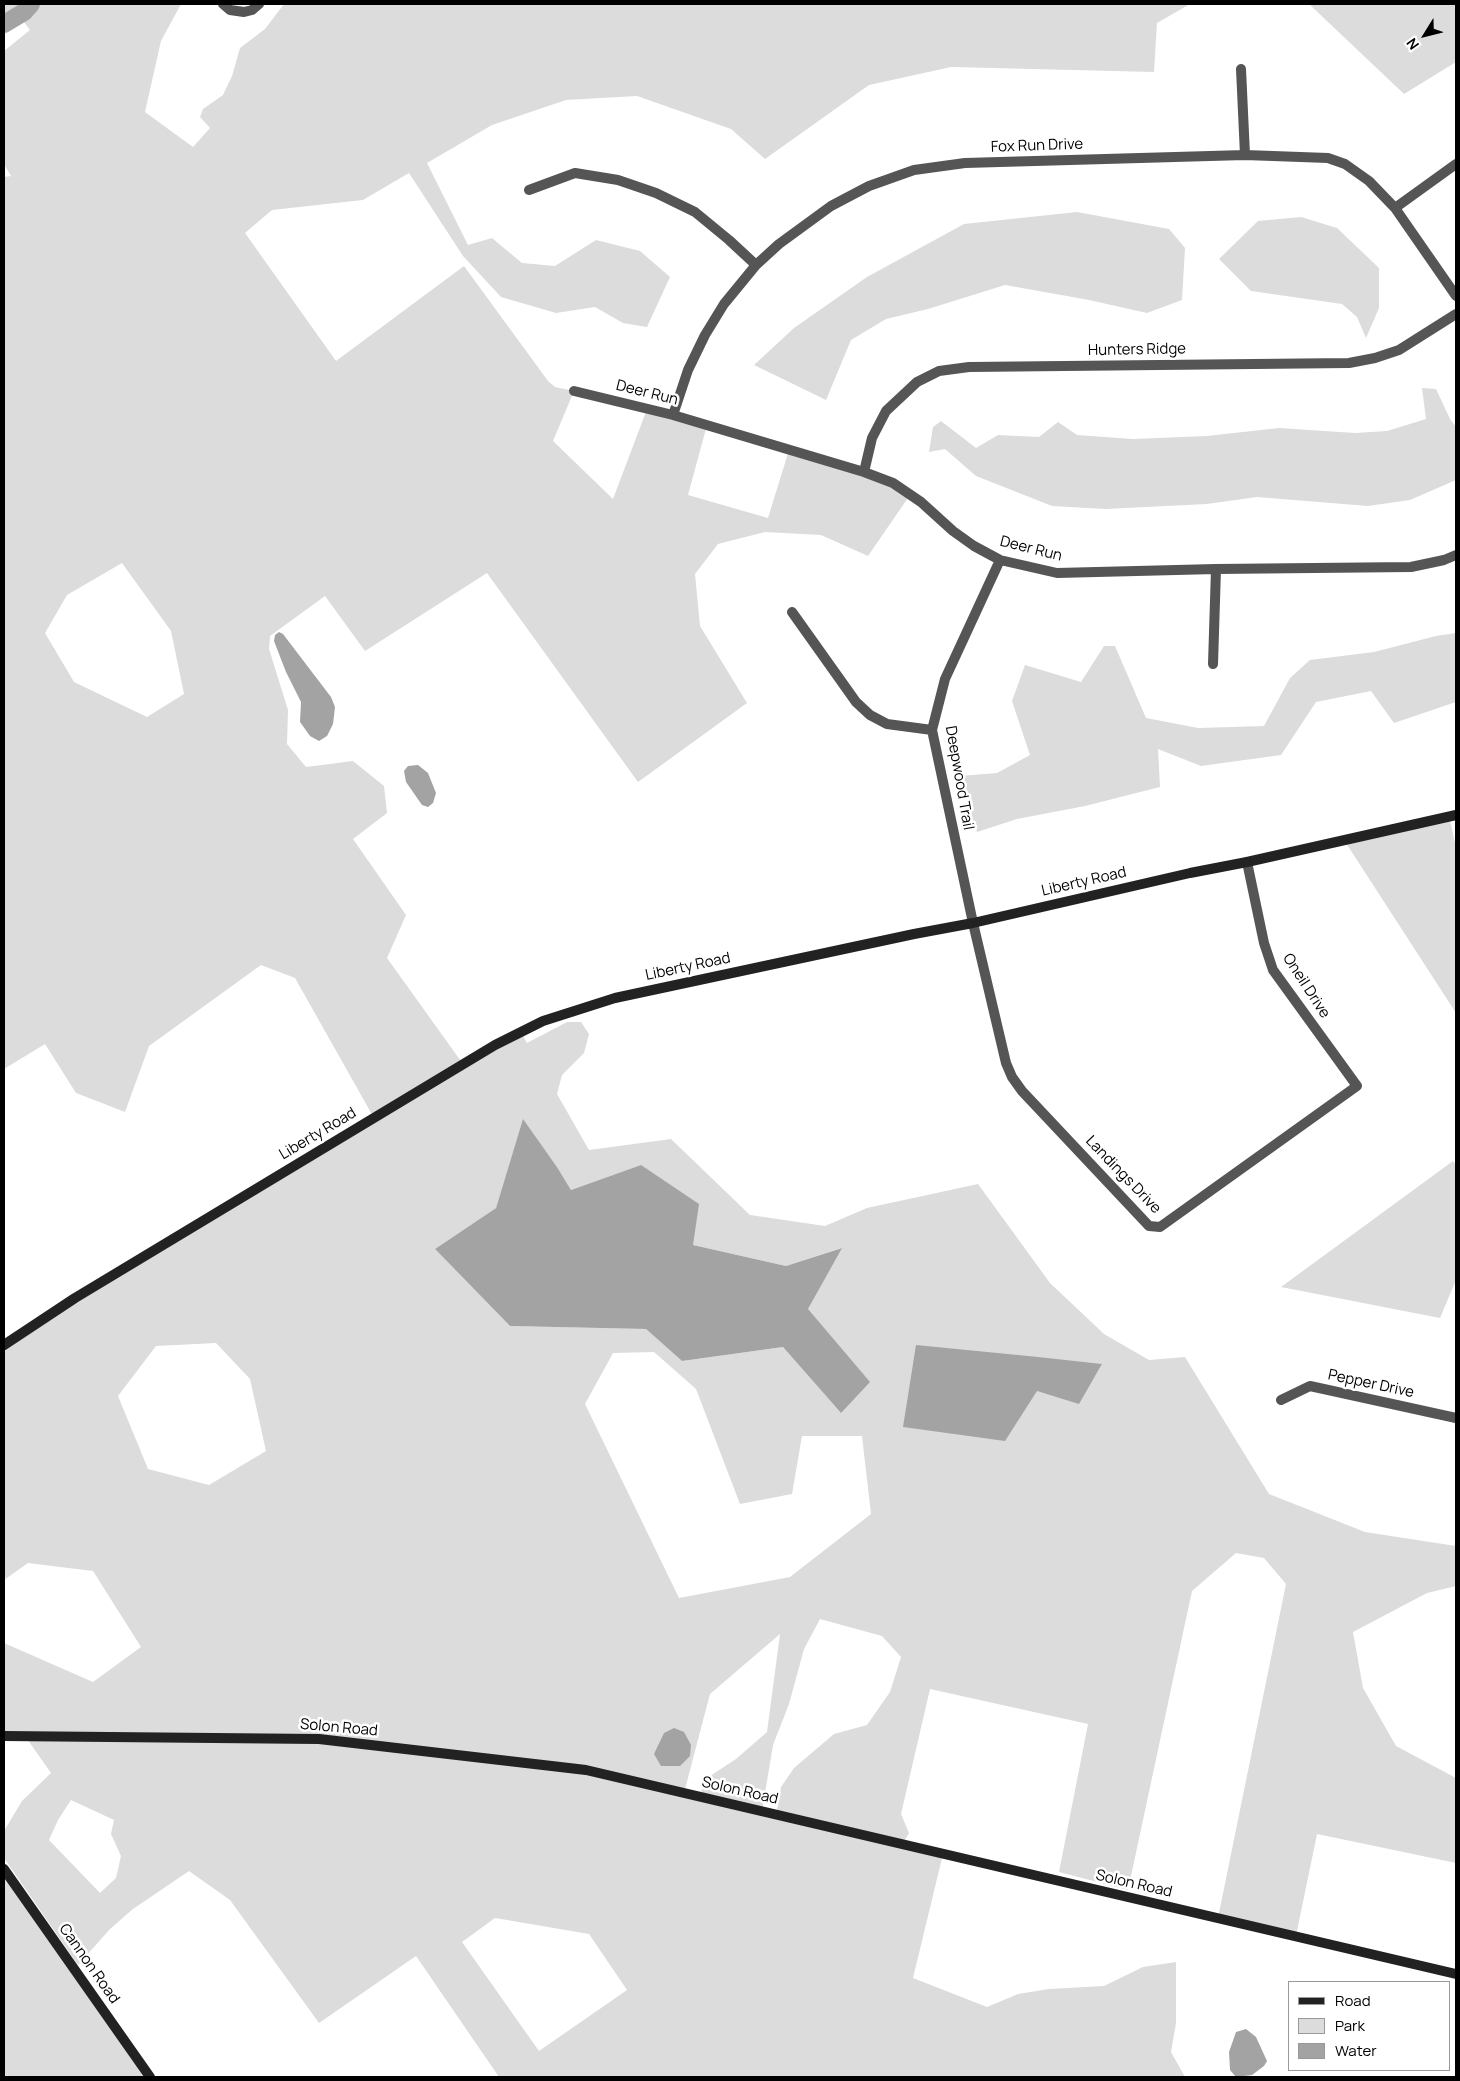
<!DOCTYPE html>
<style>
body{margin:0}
#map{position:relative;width:1460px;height:2081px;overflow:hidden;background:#fff;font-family:Manrope,sans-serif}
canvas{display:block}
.frame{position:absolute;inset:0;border:5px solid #000;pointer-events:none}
.legend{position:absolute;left:1288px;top:1981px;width:162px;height:90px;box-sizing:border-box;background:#fff;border:1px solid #999;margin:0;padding:6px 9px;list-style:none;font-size:15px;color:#000}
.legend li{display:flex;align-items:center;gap:10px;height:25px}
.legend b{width:25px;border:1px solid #999}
.north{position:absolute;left:1400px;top:10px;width:50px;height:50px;-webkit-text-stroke:4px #fff;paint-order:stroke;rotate:234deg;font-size:14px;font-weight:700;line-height:20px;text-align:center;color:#000}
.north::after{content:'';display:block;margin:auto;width:18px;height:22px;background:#000;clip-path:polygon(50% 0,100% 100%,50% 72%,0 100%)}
</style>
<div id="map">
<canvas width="1460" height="2081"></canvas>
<div class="frame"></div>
<ul class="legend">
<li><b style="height:6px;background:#222"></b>Road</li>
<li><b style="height:14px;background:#dcdcdc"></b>Park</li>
<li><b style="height:14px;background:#a3a3a3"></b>Water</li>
</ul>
<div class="north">N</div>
</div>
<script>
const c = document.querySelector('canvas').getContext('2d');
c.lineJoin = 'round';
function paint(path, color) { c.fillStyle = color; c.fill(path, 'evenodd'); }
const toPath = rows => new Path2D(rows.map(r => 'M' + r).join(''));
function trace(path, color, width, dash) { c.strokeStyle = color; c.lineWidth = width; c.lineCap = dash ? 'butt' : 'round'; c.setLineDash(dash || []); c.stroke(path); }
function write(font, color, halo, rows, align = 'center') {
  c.font = font + ' Manrope,sans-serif'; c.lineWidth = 5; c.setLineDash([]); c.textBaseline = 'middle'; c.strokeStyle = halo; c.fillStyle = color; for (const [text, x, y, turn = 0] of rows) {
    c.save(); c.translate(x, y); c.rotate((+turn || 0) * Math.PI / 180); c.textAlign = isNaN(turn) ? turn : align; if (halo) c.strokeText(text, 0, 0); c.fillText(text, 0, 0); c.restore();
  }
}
paint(toPath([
 [4,4,181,4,161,41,145,112,193,147,210,128,200,117,203,109,223,95,232,76,240,48,265,29,284,4,1190,4,1157,23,1154,72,951,67,869,85,765,159,731,129,637,96,566,100,492,125,427,163,468,245,492,238,522,263,555,266,596,240,640,251,670,277,647,327,623,323,595,307,556,313,501,297,463,256,409,173,363,200,272,210,245,233,336,361,464,266,548,381,555,387,574,391,553,441,613,499,647,409,707,425,688,495,768,518,789,450,829,463,910,495,868,556,821,535,765,532,718,544,695,574,700,626,747,703,638,782,487,573,365,651,325,596,270,636,269,649,288,710,287,744,306,767,353,761,384,786,387,813,353,839,406,915,387,958,463,1064,521,1032,527,1043,567,1022,581,1022,589,1034,584,1053,562,1075,557,1094,589,1150,671,1139,750,1215,825,1226,867,1208,978,1184,1050,1283,1104,1334,1149,1360,1185,1357,1269,1494,1365,1532,1456,1546,1456,1586,1427,1593,1353,1632,1363,1688,1396,1746,1456,1778,1456,1863,1317,1834,1296,1936,1218,1918,1286,1584,1264,1558,1236,1553,1192,1591,1128,1890,1059,1872,1088,1724,930,1689,901,1814,909,1833,902,1845,943,1854,913,1978,987,2007,1018,1994,1049,1989,1104,1986,1143,1967,1176,1962,1176,2023,1171,2052,1185,2077,499,2077,416,1956,319,2023,230,1900,189,1871,133,1909,110,1929,78,1965,4,1858,4,1831,22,1801,51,1773,25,1736,4,1736,4,1643,93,1682,141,1647,93,1571,28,1563,4,1580,4,1345,374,1118,295,978,261,965,149,1046,125,1112,76,1093,45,1044,4,1069,4,177,11,176,4,164,4,51,30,30,15,10,4,16],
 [122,563,171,631,184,694,147,717,74,682,45,633,67,595],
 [523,1120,557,1167,571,1190,641,1165,693,1245,786,1266,841,1248,808,1309,841,1413,783,1347,682,1361,646,1329,510,1326,435,1249,496,1208],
 [216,1343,250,1379,266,1451,209,1485,148,1469,118,1396,156,1346],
 [654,1352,696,1389,740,1504,792,1494,802,1436,862,1436,871,1514,790,1577,679,1598,585,1404,613,1353],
 [1102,1364,1079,1403,1037,1391],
 [820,1619,882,1636,901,1657,890,1692,867,1725,834,1734,794,1768,781,1787,776,1815,762,1811,773,1745,789,1704,804,1649],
 [780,1634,767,1732,736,1759,707,1778,699,1797,684,1793,710,1694],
 [71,1800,114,1820,111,1834,121,1856,116,1878,100,1893,49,1840,58,1820],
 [495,1918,589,1934,627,1990,539,2051,462,1942],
 [1309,4,1456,4,1456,62,1404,94],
 [1077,212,1169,229,1185,248,1182,300,1147,313,1089,300,1005,285,928,309,886,319,851,340,826,400,754,365,794,328,867,277,964,224],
 [1301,217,1337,228,1379,268,1379,308,1366,338,1357,317,1342,304,1251,291,1219,259,1258,221],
 [1422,388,1436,389,1450,419,1456,427,1456,480,1410,500,1368,506,1257,497,1207,504,1105,509,1052,506,976,476,945,449,929,452,933,427,941,421,976,448,998,435,1039,437,1058,422,1077,435,1133,439,1207,436,1279,428,1355,433,1387,431,1426,419],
 [1456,633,1456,702,1394,723,1371,691,1316,702,1281,755,1201,766,1158,749,1160,787,1085,806,1017,819,977,832,959,776,997,773,1030,755,1012,701,1025,665,1081,682,1104,646,1115,646,1146,718,1198,728,1264,726,1290,678,1310,660,1374,652,1436,636],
 [1449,816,1456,847,1456,1013,1344,840],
 [1453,1161,1456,1165,1456,1280,1440,1318,1281,1287],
 [4,1869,150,2077,4,2077]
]), '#dcdcdc');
paint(toPath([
 [279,632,283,634,331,697,335,707,333,724,327,736,319,741,310,736,300,722,301,702,286,672,274,641,275,635],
 [418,765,428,773,436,793,433,803,428,807,422,805,406,782,404,771,408,766],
 [523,1119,557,1167,571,1190,641,1165,699,1204,693,1245,786,1266,842,1248,808,1309,870,1382,841,1413,783,1347,682,1361,646,1329,510,1326,435,1249,496,1208],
 [916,1345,1038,1357,1102,1364,1079,1404,1037,1391,1005,1441,903,1427],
 [674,1728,684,1732,691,1745,690,1756,680,1766,661,1766,654,1754,664,1733],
 [1246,2029,1256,2037,1267,2061,1264,2066,1252,2075,1236,2077,1230,2070,1229,2052,1236,2032]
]), '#a3a3a3');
trace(toPath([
 [4,24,24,12,31,4]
]), '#a3a3a3', 18);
trace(toPath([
 [223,4,230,10,244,12,252,10,259,4],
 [1241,69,1245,155],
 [529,190,575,173,618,180,656,193,695,212,729,240,756,265],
 [1395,208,1456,164],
 [574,391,673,415,864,472,893,483,921,502,953,531,974,546,1000,560,1057,573,1216,569,1411,567,1444,560,1456,555],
 [673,415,688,370,705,335,724,304,756,265,779,244,831,206,869,186,914,170,965,163,1245,155,1328,158,1345,164,1369,181,1395,208,1456,296],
 [864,472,872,438,886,411,917,382,939,371,969,367,1349,363,1375,358,1399,350,1456,314],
 [1000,560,945,679,932,730,973,923,1006,1063,1012,1077,1022,1091,1149,1226,1160,1227,1357,1086,1273,970,1264,943,1247,862],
 [792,612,856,702,870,715,887,724,932,730],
 [1213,664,1216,569],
 [1281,1400,1310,1386,1456,1418]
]), '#555', 10);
trace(toPath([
 [4,1345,75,1298,495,1045,543,1021,615,998,914,934,973,923,1190,873,1247,862,1456,815],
 [4,1736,319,1739,586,1770,1456,1974],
 [4,1869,150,2077]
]), '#222', 10);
write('15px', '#000', '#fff', [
 ["Fox Run Drive",1037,146,-2],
 ["Hunters Ridge",1137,350,-1],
 ["Deer Run",647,393,14],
 ["Deer Run",1031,549,14],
 ["Deepwood Trail",959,778,80],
 ["Liberty Road",1084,882,-13],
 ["Liberty Road",688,967,-12],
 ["Oneil Drive",1306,986,57],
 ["Liberty Road",318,1134,-31],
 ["Landings Drive",1123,1175,46],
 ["Pepper Drive",1371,1384,12],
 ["Solon Road",339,1728,5],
 ["Solon Road",740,1791,13],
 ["Solon Road",1134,1884,13],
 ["Cannon Road",89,1964,55]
]);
</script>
